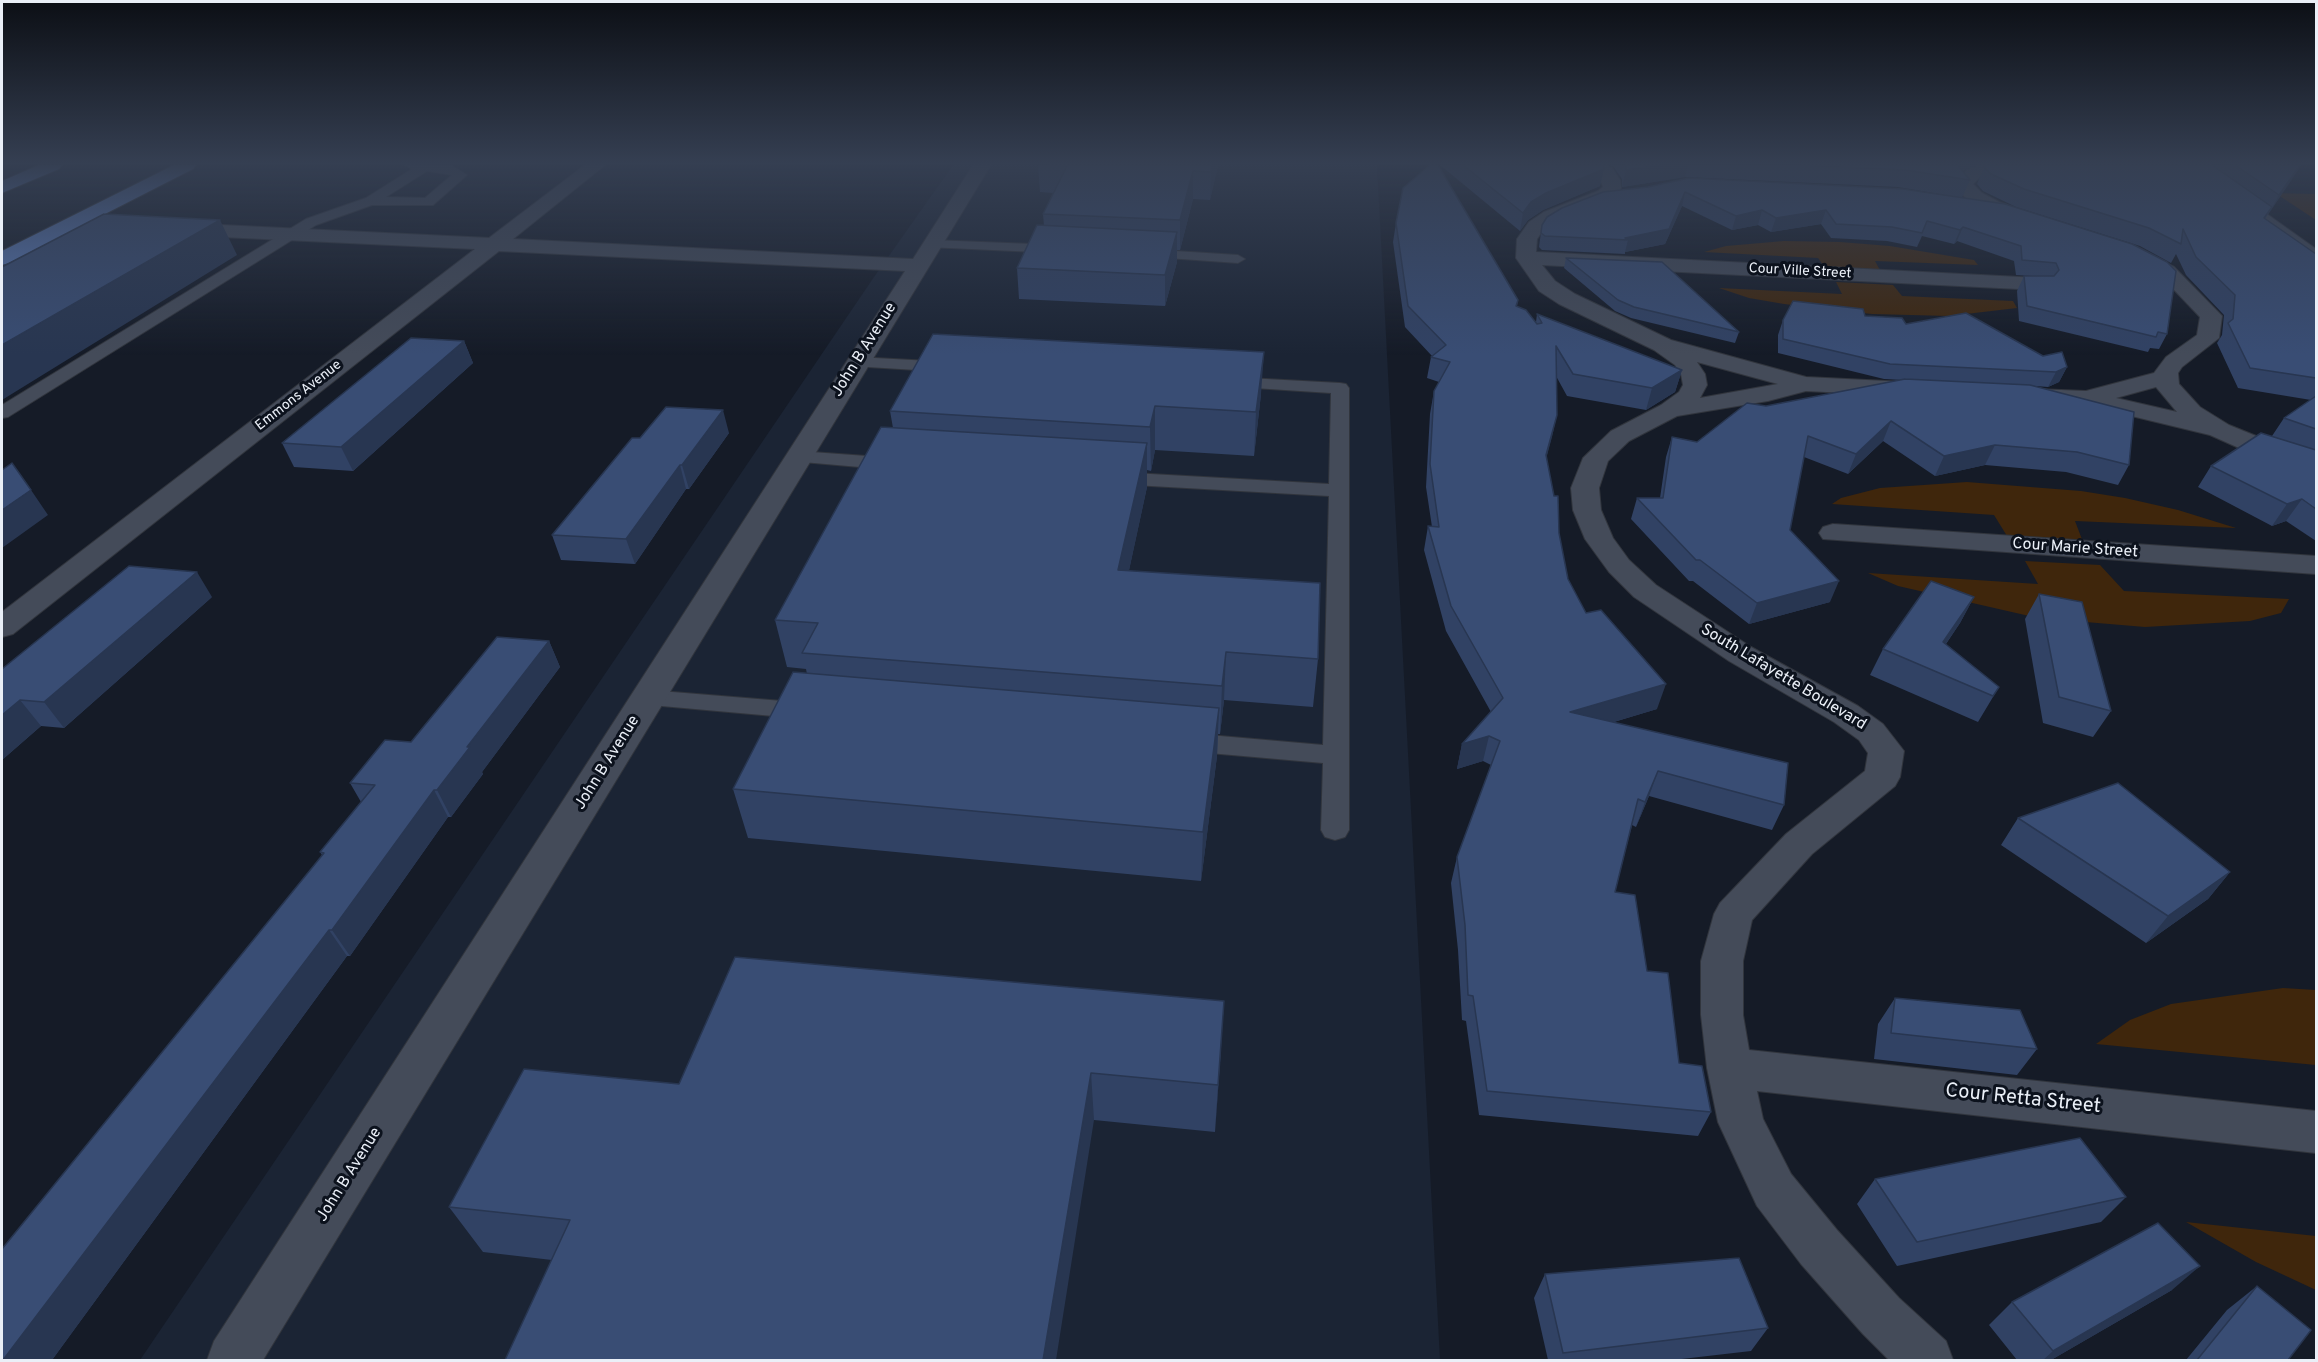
<!DOCTYPE html>
<style>
body{margin:0}
#map{position:relative;width:2318px;height:1362px;overflow:hidden;background:#151b27;font-family:Overpass,sans-serif}
canvas{display:block}
.frame{position:absolute;inset:0;border:3px solid #eaeff7;pointer-events:none}
</style>
<div id="map">
<canvas width="2318" height="1362"></canvas>
<div class="frame"></div>
</div>
<script>
const c = document.querySelector('canvas').getContext('2d');
c.lineJoin = 'round';
function paint(path, color) { c.fillStyle = color; c.fill(path, 'evenodd'); }
const toPath = rows => new Path2D(rows.map(r => 'M' + r).join(''));
function trace(path, color, width, dash) { c.strokeStyle = color; c.lineWidth = width; c.lineCap = dash ? 'butt' : 'round'; c.setLineDash(dash || []); c.stroke(path); }
function write(font, color, halo, rows, align = 'center') {
  c.font = font + ' Overpass,sans-serif'; c.lineWidth = 6; c.setLineDash([]); c.textBaseline = 'middle'; c.strokeStyle = halo; c.fillStyle = color; for (const [text, x, y, turn = 0] of rows) {
    c.save(); c.translate(x, y); c.rotate((+turn || 0) * Math.PI / 180); c.textAlign = isNaN(turn) ? turn : align; if (halo) c.strokeText(text, 0, 0); c.fillText(text, 0, 0); c.restore();
  }
}
paint(toPath([
 [953,165,1377,165,1440,1360,140,1360,874,277]
]), '#1b2434');
paint(toPath([
 [2275,193,2316,194,2316,220],
 [1784,241,1840,242,1890,246,1974,260,1978,265,1875,261,1881,272,1826,269,1818,258,1704,252,1726,246],
 [1836,282,1893,285,1902,296,2013,301,2017,308,1949,316,1872,314,1784,304,1749,298,1719,288,1842,294],
 [1967,482,2081,491,2125,498,2178,510,2236,528,2075,521,2083,542,2007,536,1994,515,1832,504,1841,498,1880,488],
 [2025,561,2100,565,2124,591,2289,599,2281,613,2250,621,2145,627,2038,618,1898,586,1868,573,2038,584],
 [2283,988,2316,990,2316,1065,2096,1044,2130,1020,2171,1004],
 [2186,1222,2316,1236,2316,1290,2256,1262]
]), '#3f260c');
const service = toPath([
 [405,165,452,166,467,175,433,205,372,205,316,225,8,417,2,418,2,405,306,219,366,198,412,169,405,165],
 [427,171,452,175,425,198,386,197,427,171],
 [2184,165,2198,165,2316,249,2316,259,2311,258,2184,165],
 [932,240,1058,245,1065,249,1058,253,927,247,925,244,927,241,932,240],
 [1144,249,1238,255,1245,259,1238,263,1139,256,1137,253,1144,249],
 [857,357,949,362,955,363,958,367,955,371,949,372,851,366,848,362,851,358,857,357],
 [1229,377,1340,383,1346,384,1349,388,1349,830,1345,837,1335,840,1325,837,1321,830,1323,763,1186,751,1177,748,1173,742,1177,736,1186,733,1323,745,1329,496,1115,484,1108,482,1105,478,1108,474,1115,472,1329,484,1331,393,1223,386,1220,382,1223,378,1229,377],
 [798,451,894,458,901,460,904,464,901,468,894,470,791,461,788,457,791,453,798,451],
 [648,690,807,703,816,705,819,711,816,717,807,719,639,704,636,698,639,692,648,690]
]);
const minor = toPath([
 [585,165,605,165,513,239,913,259,973,165,991,165,263,1360,207,1360,214,1341,905,271,499,251,13,634,2,637,2,612,475,249,180,235,173,233,170,229,173,225,180,223,489,238,585,165],
 [1585,165,1606,165,1612,168,1620,180,1621,188,1612,199,1558,220,1543,230,1537,239,1536,252,2039,278,2047,279,2050,284,2047,289,2039,290,1542,265,1555,281,1575,294,1671,340,1806,377,1907,382,1916,384,1919,389,1916,394,1907,396,1806,391,1768,401,1677,416,1629,441,1608,461,1599,488,1601,510,1613,538,1629,560,1656,585,1751,647,1858,706,1883,724,1904,751,1900,777,1895,786,1812,854,1752,920,1743,961,1743,1015,1749,1050,2316,1111,2316,1153,1757,1091,1763,1119,1791,1174,1837,1230,1899,1298,1946,1341,1953,1360,1889,1360,1863,1334,1801,1264,1757,1206,1718,1122,1707,1068,1701,1015,1701,961,1714,914,1720,903,1786,834,1865,771,1868,753,1859,740,1834,722,1729,661,1634,597,1609,572,1585,539,1573,510,1571,488,1583,458,1611,431,1661,405,1679,392,1683,385,1681,374,1675,365,1654,350,1559,304,1539,291,1516,258,1517,239,1529,222,1544,212,1598,191,1603,187,1599,176,1585,165],
 [1697,362,1778,384,1700,398,1707,385,1705,374,1697,362],
 [1980,165,2004,165,2001,169,1979,178,1973,184,1982,193,1999,202,2031,214,2034,218,2031,222,2017,222,1985,210,1968,201,1957,188,1954,184,1957,180,1967,170,1980,165],
 [2136,248,2174,267,2222,316,2219,338,2182,367,2178,373,2179,384,2200,407,2229,425,2266,440,2316,457,2316,474,2248,452,2210,435,2086,405,2027,401,2024,396,2027,391,2036,389,2086,391,2154,373,2166,357,2197,335,2200,317,2160,275,2129,258,2126,254,2129,250,2136,248],
 [2156,387,2177,412,2116,398,2156,387],
 [1833,524,2316,556,2316,574,1823,539,1819,533,1823,527,1833,524]
]);
const trunk = toPath([
 [39,165,62,165,59,169,2,193,2,181,39,165],
 [174,165,196,165,193,169,9,263,2,265,2,251,174,165]
]);
trace(service, '#31353d', 2);
trace(minor, '#31353d', 2);
trace(trunk, '#31353d', 2);
paint(service, '#444b59');
paint(minor, '#444b59');
paint(trunk, '#5a7ab8');
paint(toPath([
 [1038,165,1218,165,1210,200,1193,199,1180,250,1177,250,1177,262,1165,306,1019,299,1017,268,1044,226,1043,214,1053,193,1040,192],
 [1440,165,1603,165,1604,169,1600,186,1543,210,1528,220,1520,231],
 [1610,165,1977,165,1962,171,1970,180,1962,198,1898,187,1685,177,1622,187,1622,179,1613,166],
 [1987,165,2301,165,2265,219,2316,254,2316,541,2286,521,2272,526,2198,487,2211,466,2272,436,2284,418,2311,400,2238,388,2217,343,2222,335,2224,315,2186,275,2176,254,2171,263,2140,246,2016,207,1983,191,1977,184,1984,167],
 [1648,187,2005,204,2167,334,2159,349,2150,348,2148,352,2019,321,2017,291,2024,276,2032,276,2016,275,2014,261,1957,241,1954,244,1922,236,1917,247,1887,241,1831,238,1821,224,1771,232,1758,225,1732,230,1682,206,1665,244,1625,252,1625,254,1542,250,1539,247,1542,225],
 [1396,223,1518,300,1517,306,1536,322,1537,314,1682,370,1675,392,1646,410,1567,396,1556,376,1557,415,1546,458,1559,533,1568,579,1586,613,1657,709,1614,722,1784,805,1772,830,1649,796,1636,827,1632,825,1615,892,1647,971,1679,1063,1711,1112,1698,1136,1479,1115,1466,1021,1462,1020,1458,950,1451,883,1457,857,1491,765,1483,761,1457,769,1462,744,1491,712,1446,631,1424,550,1428,526,1432,527,1426,487,1430,414,1434,391,1439,382,1427,378,1431,357,1432,356,1405,327,1393,242],
 [1566,258,1739,332,1735,343,1631,318,1615,311,1564,268],
 [1865,316,1906,324,2043,356,2067,367,2059,382,2048,387,2035,386,2129,465,2118,485,2066,472,1985,465,1935,476,1883,441,1848,474,1804,457,1790,530,1830,602,1749,624,1693,581,1689,581,1631,519,1637,498,1660,498,1666,457,1672,437,1697,442,1766,406,1902,380,1884,379,1778,353,1778,335,1783,320],
 [464,341,473,363,353,471,294,467,282,443],
 [1261,394,1254,456,1155,450,1151,471,1147,470,1147,487,1129,570,1318,659,1313,707,1224,700,1220,734,1218,734,1217,756,1201,881,748,838,733,789,807,674,806,669,787,667,775,620,893,428,890,411],
 [729,433,689,489,686,489,635,564,561,560,552,535,640,438],
 [2039,594,2111,711,2093,737,2043,723,2025,619],
 [212,597,64,728,41,726,2,760,2,669],
 [1974,597,1960,623,1946,644,1999,687,1978,722,1870,675,1883,649],
 [549,641,560,667,482,772,483,774,451,817,448,817,350,956,347,956,52,1360,2,1360,322,855,320,852,361,802,350,783,411,742],
 [2018,818,2230,872,2208,899,2146,943,2001,845],
 [1895,998,2037,1049,2017,1075,1874,1059,1878,1024],
 [1221,1049,1215,1132,1094,1120,552,1260,483,1252,449,1207,679,1084],
 [1875,1179,2126,1197,2101,1222,1897,1266,1857,1204],
 [1545,1274,1768,1328,1751,1351,1673,1360,1548,1360,1534,1298],
 [2257,1286,2288,1360,2186,1360,2227,1310],
 [2172,1290,2051,1360,2017,1360,1989,1325,2012,1302]
]), '#314264');
paint(toPath([
 [1212,165,1218,165,1210,200,1211,172],
 [1659,165,1688,165,1685,177,1622,187,1626,170],
 [1960,165,1977,165,1959,173,1954,178],
 [2300,165,2301,165,2297,172,2269,213,2279,195],
 [1604,169,1600,186,1543,210,1528,220,1520,231,1523,213,1531,202,1546,193],
 [1193,171,1193,199,1180,250,1180,220],
 [1685,192,1682,206,1665,244,1625,252,1628,240,1624,240],
 [1762,210,1758,225,1732,230,1736,216],
 [1826,210,1821,224,1771,232,1776,218],
 [220,220,237,255,2,400,2,345],
 [1963,227,1957,241,1954,244,1960,230],
 [1177,232,1177,262,1165,306,1165,275],
 [464,341,473,363,353,471,341,447],
 [1264,352,1261,394,1254,456,1256,412],
 [2067,367,2059,382,2048,387,2056,372],
 [1682,370,1675,392,1646,410,1652,388],
 [1155,406,1155,450,1151,471,1150,427],
 [723,410,729,433,689,489,682,465],
 [1557,415,1552,437,1541,478,1546,455],
 [1891,421,1883,441,1848,474,1856,454],
 [1147,443,1147,487,1119,617,1118,570],
 [1995,445,1985,465,1935,476,1944,456],
 [680,465,686,489,635,564,626,539],
 [31,490,48,515,2,548,2,510],
 [2302,499,2286,521,2272,526,2287,504],
 [197,572,212,597,64,728,44,702],
 [1839,581,1830,602,1749,624,1757,603],
 [1974,597,1960,623,1929,668,1943,642],
 [549,641,560,667,482,772,483,774,451,817,437,790,467,747],
 [1226,652,1224,700,1220,734,1222,686],
 [1666,684,1657,709,1563,737,1570,712],
 [20,700,41,726,2,760,2,715],
 [1219,708,1217,756,1201,881,1203,832],
 [1489,736,1483,761,1457,769,1462,744],
 [1658,771,1649,796,1636,827,1645,802],
 [434,790,448,817,350,956,332,930],
 [2230,872,2208,899,2146,943,2168,916],
 [329,930,347,956,52,1360,3,1360],
 [1224,1001,1221,1049,1215,1132,1218,1085],
 [1091,1073,1094,1120,1056,1360,1043,1360],
 [2200,1266,2172,1290,2051,1360,2043,1360,2053,1351]
]), '#283651');
const building = toPath([
 [1048,165,1212,165,1211,172,1193,171,1180,220,1043,214,1067,166,1048,165],
 [1430,165,1438,165,1518,300,1516,306,1526,310,1537,324,1542,323,1537,314,1682,370,1652,388,1573,374,1556,346,1557,415,1546,455,1554,496,1558,496,1559,533,1568,579,1586,613,1601,610,1666,684,1570,712,1788,763,1784,805,1658,771,1645,802,1638,799,1615,892,1635,895,1647,971,1668,973,1679,1063,1702,1066,1711,1112,1487,1091,1473,996,1468,995,1465,925,1457,857,1500,741,1489,736,1462,744,1503,698,1451,606,1428,526,1439,527,1430,464,1434,391,1450,362,1431,357,1446,345,1408,306,1396,223,1403,188,1430,165],
 [1463,165,1603,165,1604,169,1546,193,1531,202,1523,213,1463,165],
 [1626,165,1659,165,1626,170,1626,165],
 [1799,165,1960,165,1959,167,1970,180,1905,170,1799,165],
 [1987,165,2212,165,2272,207,2264,218,2316,254,2316,378,2250,368,2228,323,2233,319,2235,295,2196,257,2183,229,2181,244,2149,228,2024,189,1991,174,1984,167,1987,165],
 [2235,165,2300,165,2279,195,2235,165],
 [1689,178,1903,189,2005,204,2132,244,2167,262,2176,271,2167,334,2158,332,2156,337,2027,306,2024,276,2054,276,2059,270,2056,263,2022,260,2021,246,1963,227,1960,230,1927,221,1922,233,1892,227,1836,224,1826,210,1776,218,1762,210,1736,216,1685,192,1669,229,1625,238,1628,240,1545,236,1541,233,1542,225,1547,217,1562,208,1603,192,1648,187,1689,178],
 [104,214,220,220,2,345,2,267,104,214],
 [1037,225,1177,232,1165,275,1017,268,1037,225],
 [1566,258,1662,262,1739,332,1634,307,1618,300,1566,258],
 [1793,301,1863,309,1865,316,1902,318,1906,324,1966,313,2043,356,2062,352,2067,367,2056,372,1890,364,1783,339,1783,320,1793,301],
 [933,334,1264,352,1256,412,1155,406,1150,427,890,411,933,334],
 [411,338,464,341,341,447,282,443,411,338],
 [1905,379,2030,385,2134,412,2129,465,2077,452,1995,445,1944,456,1891,421,1856,454,1808,436,1790,530,1839,581,1757,603,1700,560,1696,560,1637,498,1663,498,1672,437,1697,442,1747,403,1766,406,1905,379],
 [2316,396,2316,429,2284,418,2316,396],
 [666,407,723,410,682,465,680,465,626,539,552,535,632,438,640,438,666,407],
 [881,427,1147,443,1118,570,1320,583,1318,659,1226,652,1222,686,802,653,818,623,775,620,881,427],
 [2261,433,2316,450,2316,509,2302,499,2287,504,2211,466,2261,433],
 [12,463,31,490,2,510,2,470,12,463],
 [129,566,197,572,44,702,20,700,2,715,2,669,129,566],
 [1931,581,1974,597,1943,642,1999,687,1993,696,1883,649,1931,581],
 [2039,594,2082,602,2111,711,2059,697,2039,594],
 [497,637,549,641,467,747,470,747,437,790,434,790,332,930,329,930,3,1360,2,1360,2,1249,324,853,320,852,375,785,350,783,385,740,411,742,497,637],
 [793,672,1219,708,1203,832,733,789,793,672],
 [2118,783,2230,872,2168,916,2018,818,2118,783],
 [735,957,1224,1001,1218,1085,1091,1073,1043,1360,505,1360,570,1220,449,1207,524,1069,679,1084,735,957],
 [1895,998,2020,1010,2037,1049,1891,1033,1895,998],
 [2080,1138,2126,1197,1917,1242,1875,1179,2080,1138],
 [2158,1223,2200,1266,2053,1351,2012,1302,2158,1223],
 [1739,1258,1768,1328,1563,1353,1545,1274,1739,1258],
 [2257,1286,2311,1330,2288,1360,2197,1360,2257,1286]
]);
paint(building, '#394d74');
trace(building, '#283651', 1.5);
const sky = c.createLinearGradient(0, 0, 0, 355);
sky.addColorStop(0, '#0c0f15');
sky.addColorStop(0.46, '#353f52');
sky.addColorStop(1, '#353f5200');
c.fillStyle = sky;
c.fillRect(0, 0, 2318, 355);
write('14px', '#eaeff7', '#0c121d', [
 ["Cour Ville Street",1800,272,3],
 ["Emmons Avenue",299,396,-38]
]);
write('16px', '#eaeff7', '#0c121d', [
 ["John B Avenue",865,350,-58],
 ["Cour Marie Street",2075,549,4],
 ["South Lafayette Boulevard",1783,678,31],
 ["John B Avenue",608,763,-58],
 ["John B Avenue",350,1175,-58]
]);
write('20px', '#eaeff7', '#0c121d', [
 ["Cour Retta Street",2023,1100,6]
]);
</script>
